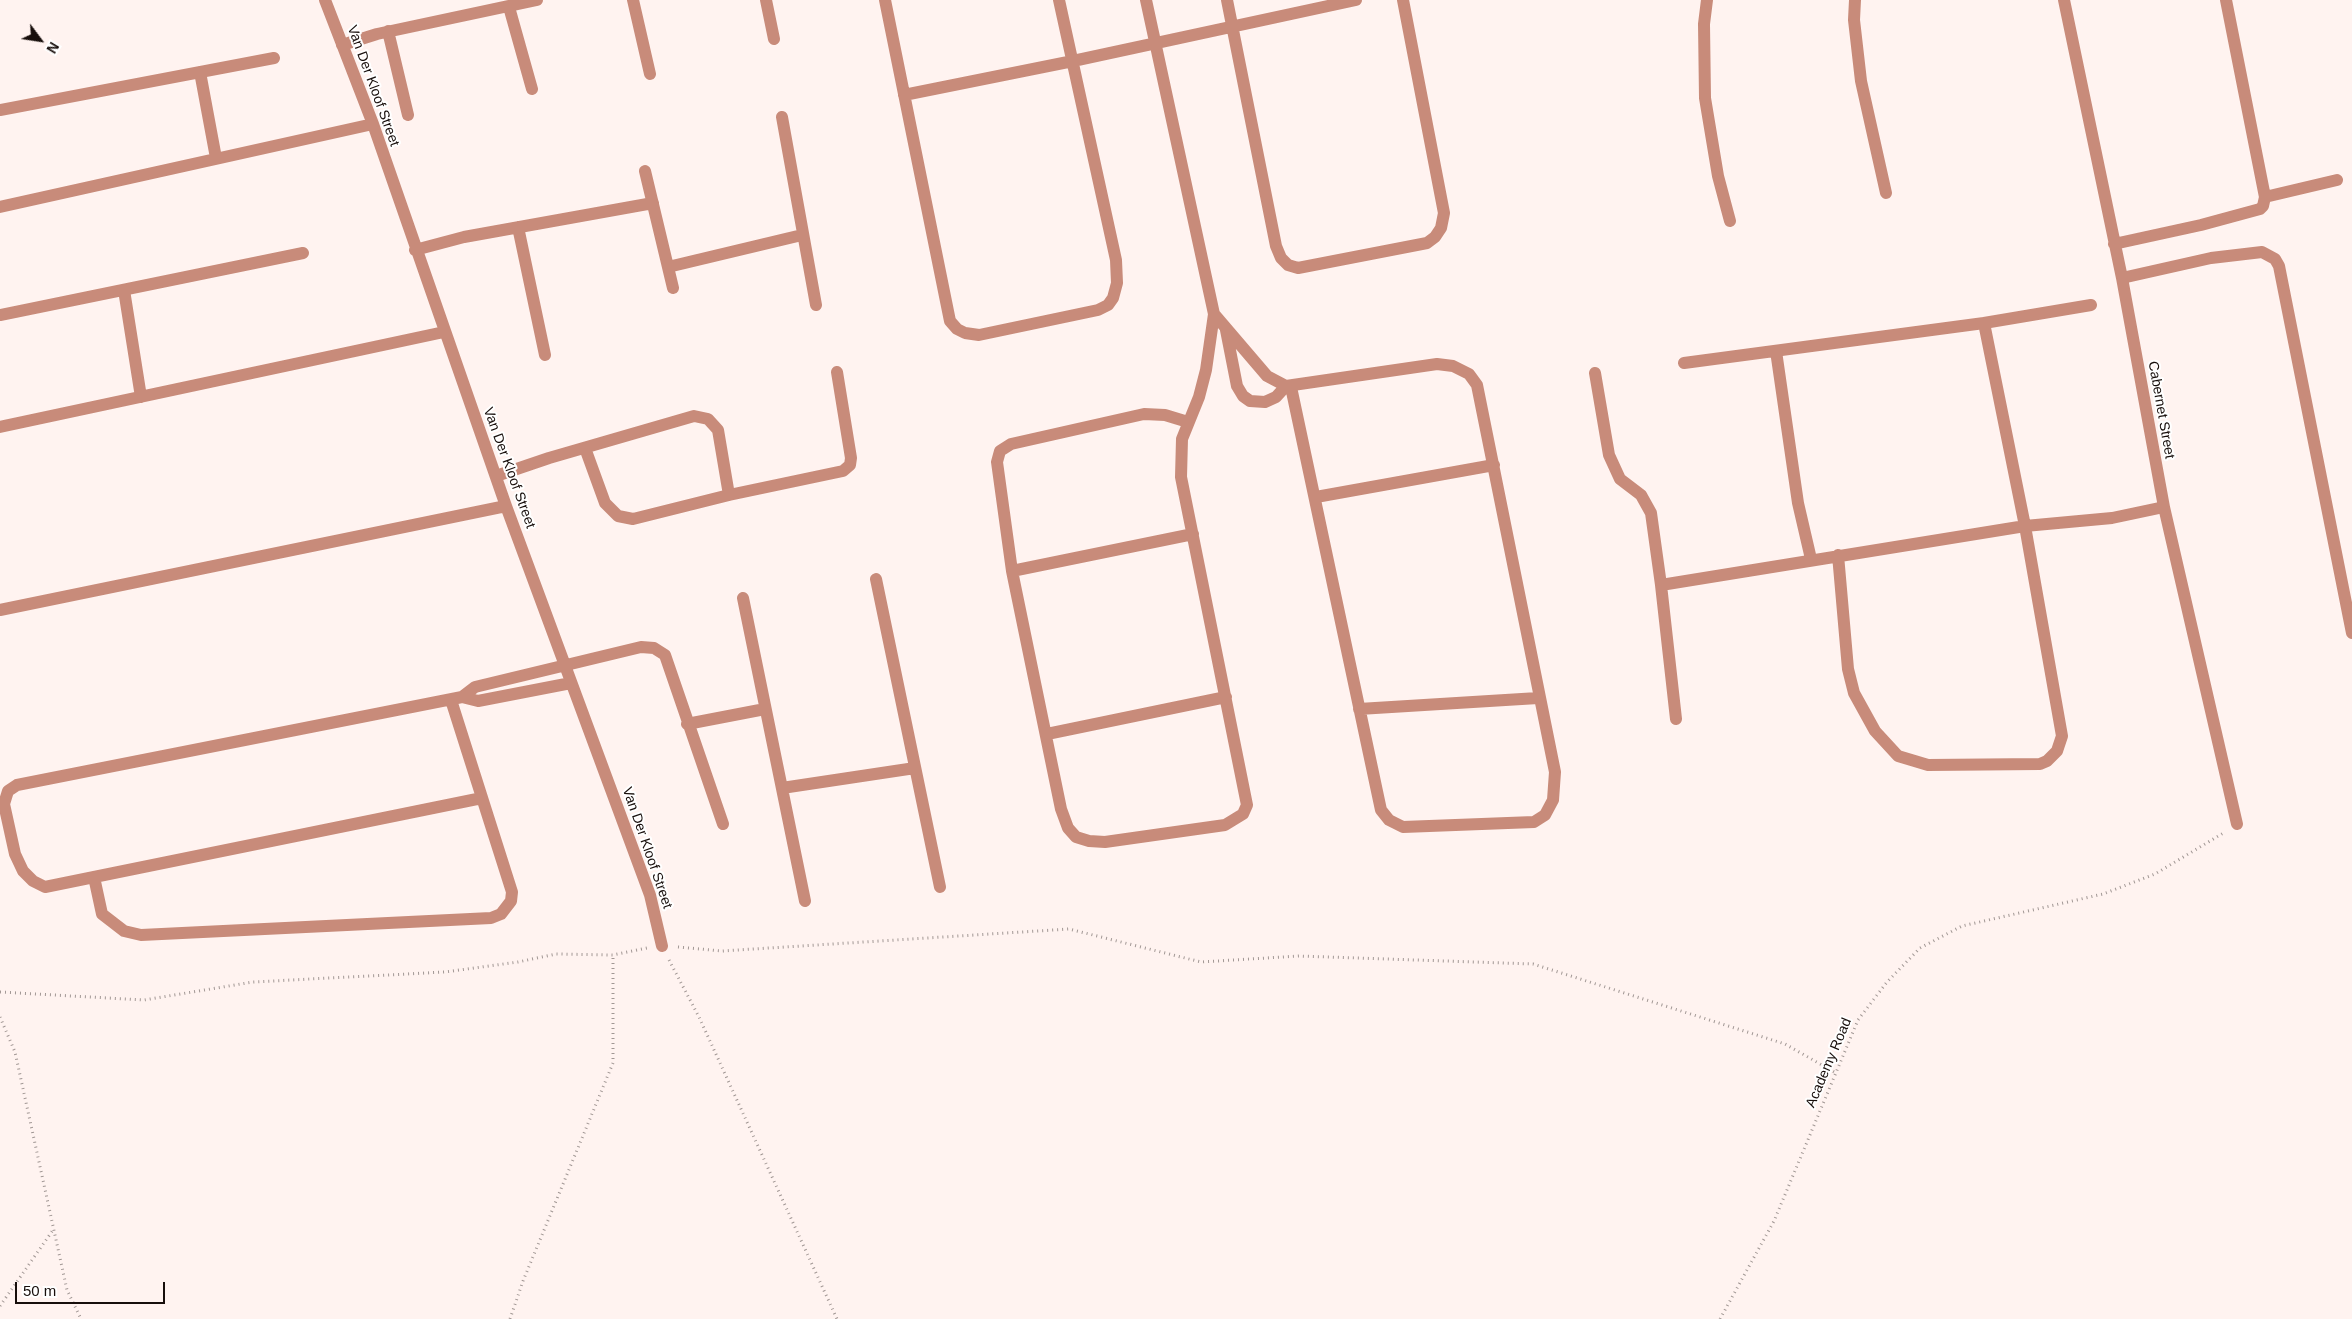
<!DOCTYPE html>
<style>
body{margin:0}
#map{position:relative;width:2352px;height:1319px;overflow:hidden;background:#fff3f0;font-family:Helvetica,sans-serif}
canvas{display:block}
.north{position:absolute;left:15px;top:15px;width:50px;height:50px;-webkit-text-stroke:4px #fff;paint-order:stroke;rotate:121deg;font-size:14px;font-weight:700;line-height:20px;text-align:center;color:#170e0b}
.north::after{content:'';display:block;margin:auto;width:18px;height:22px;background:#170e0b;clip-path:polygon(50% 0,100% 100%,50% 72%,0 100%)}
.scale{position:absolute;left:15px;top:1282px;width:150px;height:22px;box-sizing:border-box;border:2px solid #170e0b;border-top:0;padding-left:6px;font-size:15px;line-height:18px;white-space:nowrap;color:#170e0b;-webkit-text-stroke:4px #fff;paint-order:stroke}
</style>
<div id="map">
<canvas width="2352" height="1319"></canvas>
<div class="north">N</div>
<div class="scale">50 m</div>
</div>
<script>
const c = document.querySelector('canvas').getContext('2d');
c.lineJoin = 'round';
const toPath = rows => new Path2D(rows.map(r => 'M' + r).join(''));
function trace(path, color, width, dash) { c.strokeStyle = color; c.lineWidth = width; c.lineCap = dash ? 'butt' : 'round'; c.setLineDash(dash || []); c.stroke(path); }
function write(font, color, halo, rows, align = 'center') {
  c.font = font + ' Helvetica,sans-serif'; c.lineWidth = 4; c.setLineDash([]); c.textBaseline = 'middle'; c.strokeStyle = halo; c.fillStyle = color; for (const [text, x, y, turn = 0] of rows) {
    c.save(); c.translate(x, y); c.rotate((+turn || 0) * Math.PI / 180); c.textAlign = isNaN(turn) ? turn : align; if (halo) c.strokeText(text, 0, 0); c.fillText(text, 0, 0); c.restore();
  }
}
trace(toPath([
 [678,947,722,951,1069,929,1201,962,1299,956,1533,964,1785,1044,1836,1073],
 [669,960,699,1017,837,1319],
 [0,992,144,1000,253,982,445,972,518,962,556,954,613,955,647,948],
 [0,1017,15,1052,67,1290,81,1319],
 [0,1306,53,1230],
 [510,1319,523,1281,613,1063,613,955],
 [1720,1319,1774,1221,1858,1020,1887,982,1920,948,1962,926,2103,894,2155,874,2225,832]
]), '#a19794', 3, [1, 4]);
trace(toPath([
 [325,0,373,124,506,506,650,895,662,946],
 [633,0,650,74],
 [766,0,774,39],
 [885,0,950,321,957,329,965,333,979,335,1098,310,1108,305,1113,298,1117,283,1116,260,1059,0],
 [1146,0,1214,314,1206,370,1199,397,1182,439,1181,477,1247,805,1243,814,1225,825,1105,842,1089,841,1076,837,1068,828,1061,809,1012,571,997,462,1000,451,1011,444,1144,414,1165,415,1188,422],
 [1227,0,1276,246,1281,258,1288,265,1298,268,1427,243,1435,237,1441,228,1444,213,1403,0],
 [1707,0,1704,24,1705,98,1718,176,1730,221],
 [1855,0,1854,20,1861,81,1886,193],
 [2064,0,2122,278,2164,507,2237,824],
 [509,7,532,89],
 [388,31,408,115],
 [342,45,377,34,537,0],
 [200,72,216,158],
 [904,95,1073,61,1356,0],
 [0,110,274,58],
 [782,117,816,305],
 [645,171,673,288],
 [2265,197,2337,180],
 [0,207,373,124],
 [518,227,545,355],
 [2114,244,2201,225,2260,209,2263,206,2265,197,2226,0],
 [415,250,464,237,653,203],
 [668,267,802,235],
 [2122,278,2211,258,2262,252,2275,259,2279,266,2352,633],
 [124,290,141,397],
 [1214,314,1267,376,1286,386,1437,364,1453,366,1469,374,1477,385,1555,772,1553,800,1545,815,1534,822,1403,827,1389,820,1381,810,1291,387],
 [0,315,303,253],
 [1226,330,1237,386,1243,396,1250,401,1265,402,1276,397,1286,386],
 [1776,351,1798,503,1811,559],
 [1684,363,1984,323,2091,305],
 [1595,373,1609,455,1620,479,1641,495,1651,513,1661,585],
 [0,427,444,332],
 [585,448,605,503,618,516,633,519,729,495,843,471,850,465,851,458,837,372],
 [496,476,549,458,694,416,708,419,718,430,729,495],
 [1316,497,1494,465],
 [1838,555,1848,669,1854,693,1875,731,1898,756,1928,765,2040,764,2047,761,2057,751,2062,736,2025,526,1984,323],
 [1012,571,1193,534],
 [876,579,940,887],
 [743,598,805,901],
 [0,610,506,506],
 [462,697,478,701,571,683],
 [1359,709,1538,698],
 [1676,719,1661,585,2025,526,2112,518,2164,507],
 [687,724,765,709],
 [1047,734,1226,697],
 [782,788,915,768],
 [482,798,45,887,33,881,23,871,15,854,4,804,8,791,17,785,462,697,475,687,641,647,654,648,665,655,723,824],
 [94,877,102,914,124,931,141,935,491,918,501,914,511,901,512,892,451,700]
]), '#c88b7a', 12);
write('14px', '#170e0b', '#fff', [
 ["Van Der Kloof Street",373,86,70],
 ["Cabernet Street",2161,410,80],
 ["Van Der Kloof Street",509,468,70],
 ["Van Der Kloof Street",647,848,71],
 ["Academy Road",1829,1063,-67]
]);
</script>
